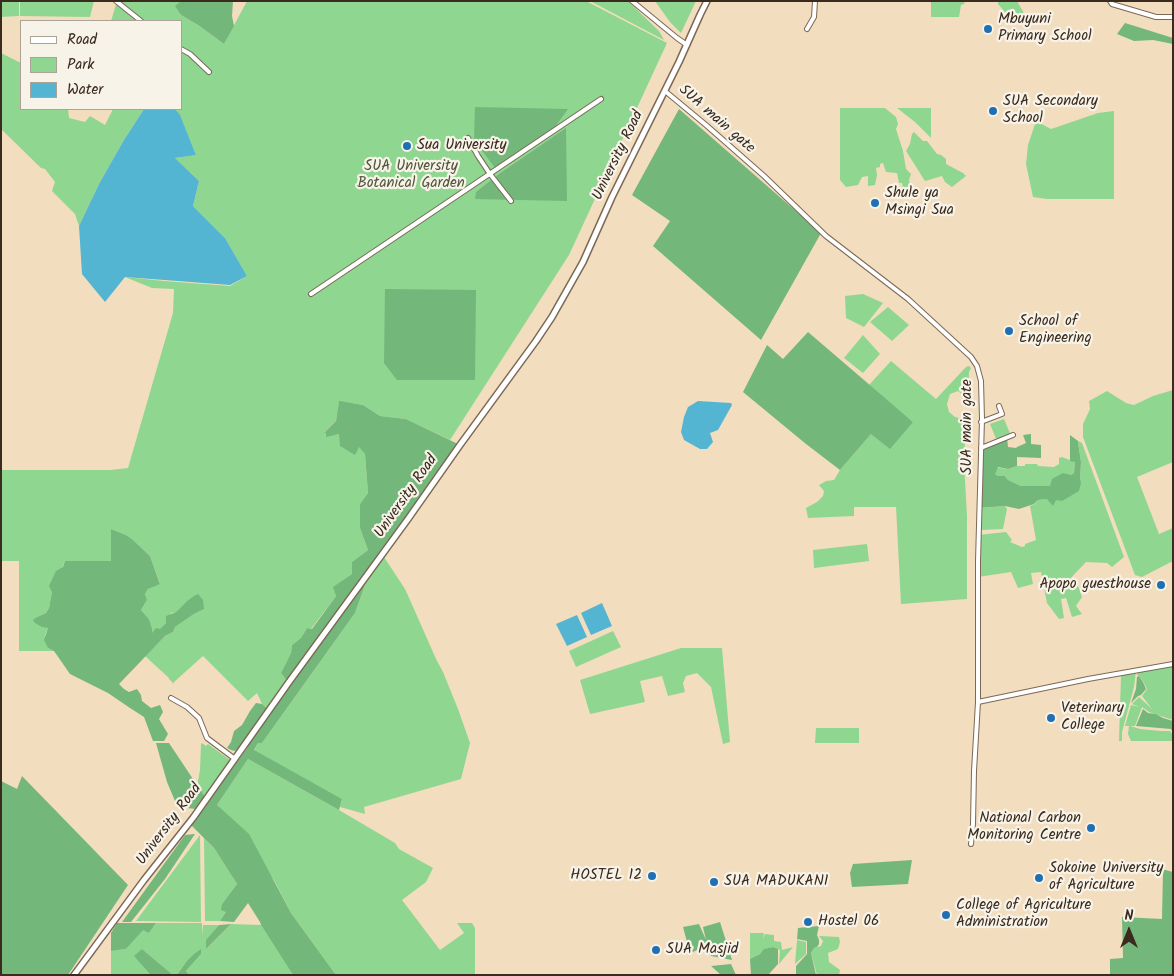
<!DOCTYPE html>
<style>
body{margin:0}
#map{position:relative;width:1174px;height:976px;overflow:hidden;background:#f3ddbf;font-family:Kalam,sans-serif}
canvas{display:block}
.frame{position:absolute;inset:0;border:2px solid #3b2a1e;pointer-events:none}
.legend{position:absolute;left:20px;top:20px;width:162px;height:90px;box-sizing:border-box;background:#f7f3e8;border:1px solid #aca397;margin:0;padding:6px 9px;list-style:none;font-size:15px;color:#3b2a1e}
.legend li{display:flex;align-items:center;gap:10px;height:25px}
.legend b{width:25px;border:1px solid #aca397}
.north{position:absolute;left:1104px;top:906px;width:50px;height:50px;-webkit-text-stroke:4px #f7f3e8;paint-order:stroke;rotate:0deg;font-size:14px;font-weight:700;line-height:20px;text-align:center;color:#3b2a1e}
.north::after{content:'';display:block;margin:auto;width:18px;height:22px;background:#3b2a1e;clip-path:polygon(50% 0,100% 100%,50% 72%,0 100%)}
</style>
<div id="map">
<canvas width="1174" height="976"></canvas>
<div class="frame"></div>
<ul class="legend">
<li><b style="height:6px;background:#fff"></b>Road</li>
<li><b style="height:14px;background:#8fd690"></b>Park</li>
<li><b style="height:14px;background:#53b5d1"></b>Water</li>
</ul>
<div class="north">N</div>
</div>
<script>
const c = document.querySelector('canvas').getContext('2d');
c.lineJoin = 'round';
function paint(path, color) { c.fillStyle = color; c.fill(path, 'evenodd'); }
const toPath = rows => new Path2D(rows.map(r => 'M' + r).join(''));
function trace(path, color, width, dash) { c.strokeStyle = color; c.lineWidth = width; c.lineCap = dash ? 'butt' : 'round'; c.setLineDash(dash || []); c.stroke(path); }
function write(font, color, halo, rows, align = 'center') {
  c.font = font + ' Kalam,sans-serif'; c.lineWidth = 4.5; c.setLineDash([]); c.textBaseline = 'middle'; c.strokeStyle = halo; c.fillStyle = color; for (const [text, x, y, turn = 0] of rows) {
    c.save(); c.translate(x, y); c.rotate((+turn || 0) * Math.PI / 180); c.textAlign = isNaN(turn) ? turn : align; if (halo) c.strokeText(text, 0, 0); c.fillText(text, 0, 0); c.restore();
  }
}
paint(toPath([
 [1,1,19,1,19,16,1,17],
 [20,1,94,1,90,17,20,16],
 [117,1,181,1,176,6,181,15,198,25,224,44,247,1,586,1,667,43,569,255,450,440,406,419,380,416,363,405,352,403,339,402,336,421,325,432,325,436,340,434,359,446,365,454,368,493,360,504,360,528,368,550,352,562,352,574,334,587,336,596,311,629,307,628,301,638,292,645,291,653,281,673,289,682,270,710,262,704,257,693,248,701,203,656,174,682,174,684,169,679,169,678,145,656,165,636,173,632,175,627,194,614,204,609,186,602,176,612,171,613,166,623,160,630,152,634,149,619,141,610,147,600,145,594,148,589,160,583,150,556,132,539,126,535,111,529,111,561,65,561,52,592,49,608,46,613,37,617,48,628,45,635,48,648,54,651,19,651,19,561,1,561,1,470,110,470,128,468,173,313,174,289,152,288,125,277,164,281,230,286,247,276,225,238,193,206,199,181,175,158,196,155,180,116,175,109,181,109,181,21,111,21],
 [590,1,628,1,659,31,664,40],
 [655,1,696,1,681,33,670,22],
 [931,1,965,1,964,4,961,5,959,17,931,17],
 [998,1,1017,1,1025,15,1023,18,1009,17,998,4],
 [1,53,21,63,21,109,68,109,69,118,85,122,90,116,105,125,113,109,144,109,124,140,112,161,99,184,79,226,75,214,52,191,55,182,45,169,41,168,1,129],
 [840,108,885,108,896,117,898,124,896,129,903,151,906,169,911,174,909,180,912,195,904,192,902,183,899,183,897,173,886,172,883,163,880,164,880,167,876,168,877,175,875,185,868,186,868,176,862,177,858,185,846,187,840,180],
 [897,108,931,108,931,138,915,122],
 [1114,111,1114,199,1047,199,1033,197,1026,164,1028,145,1036,121,1051,129,1098,113],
 [914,132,923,141,927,141,937,154,941,155,946,159,946,164,963,173,966,176,952,187,945,182,942,176,925,181,906,151,910,144,912,134],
 [863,294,883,303,864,327,846,318,845,296],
 [888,307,909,325,892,341,870,322],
 [863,335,880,354,863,373,844,358],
 [891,361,936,399,966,367,969,366,971,368,969,372,968,390,964,396,958,391,950,394,947,404,949,412,955,417,959,418,966,418,964,463,967,516,967,599,901,604,896,507,854,507,854,516,808,518,806,508,817,502,823,496,824,491,819,485,826,481,834,480,840,470,871,434,913,422,869,385],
 [1173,390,1173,462,1137,477,1159,534,1173,528,1173,561,1142,577,1135,575,1083,437,1083,424,1090,409,1089,401,1107,391,1126,403,1134,405,1153,396],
 [1004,419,1011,436,997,441,990,424],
 [1078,441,1082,443,1124,557,1112,567,1107,563,1086,562,1068,581,1071,588,1078,586,1082,597,1076,606,1082,614,1072,617,1066,598,1061,599,1064,618,1059,619,1047,603,1041,572,1031,573,1033,584,1018,588,1011,572,978,577,978,535,1006,532,1012,540,1010,542,1022,547,1025,546,1025,544,1036,540,1030,506,1035,504,1038,500,1047,499,1056,500,1080,479,1081,462],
 [1062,457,1075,462,1074,473,1071,475,1050,486,1021,486,1008,480,1005,476,998,476,994,474,993,467,1008,469,1017,466,1025,466,1025,464,1037,464,1038,466,1054,467,1059,464,1059,458],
 [1005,506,1007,509,1003,529,981,530,982,508],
 [867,544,869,561,814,568,813,550],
 [384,557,405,589,414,609,436,659,443,672,458,709,470,743,461,779,364,807,365,814,340,807,342,799,254,751,258,743,262,743,355,613,366,582],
 [613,631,621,647,576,667,569,651],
 [681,648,722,648,730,742,723,744,711,687,697,673,686,676,683,683,685,692,668,696,662,676,640,681,645,702,590,714,580,680],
 [1173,665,1173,720,1149,712,1142,707,1135,726,1130,726,1140,729,1161,731,1170,731,1173,735,1173,741,1131,741,1128,734,1129,726,1125,726,1131,705,1140,707,1132,704,1139,697,1152,709,1142,696,1147,689,1143,681,1139,676,1137,675,1138,670],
 [1136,671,1134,687,1122,732,1122,741,1119,741,1121,675],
 [816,728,859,728,859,743,815,743],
 [202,743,206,746,208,744,230,760,205,797,197,787,200,770,201,744],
 [248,759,339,810,395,843,399,849,433,868,426,882,402,900,440,950,464,933,457,923,472,923,475,928,475,975,336,975,291,913,274,880,217,805],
 [200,835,201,922,136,921],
 [204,838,214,848,237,884,222,904,226,912,220,921,205,921],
 [156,923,202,923,202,935,203,925,219,925,207,940,206,949,231,924,261,925,292,973,290,975,189,975,186,971,201,954,186,962,177,975,173,975,142,949,151,975,111,975,111,951,126,949,143,929,149,933],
 [750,933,764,933,763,939,765,934,774,935,774,941,781,942,782,950,793,947,779,964,780,950,773,947,765,949,760,954,750,959],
 [819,936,839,937,840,942,838,949,828,953,829,962,840,970,839,975,817,975,811,953,814,948,821,946,823,941],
 [797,940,806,942,806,954,795,964]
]), '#8fd690');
paint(toPath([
 [181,1,233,1,232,16,234,26,224,44,198,25,181,15,175,6],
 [1125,23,1173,38,1173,44,1153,40,1134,41,1117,34],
 [475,107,568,109,555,127,495,168,474,140],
 [679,109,821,233,761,340,653,246,670,221,632,195],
 [566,128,567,201,475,199,476,192,499,174],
 [385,289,476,290,475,380,397,380,384,363],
 [808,332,913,422,890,449,871,434,840,470,806,444,743,392,767,345,783,359],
 [339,401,352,403,363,405,380,416,406,419,460,445,364,580,366,582,355,613,262,743,258,743,254,750,342,799,339,810,248,759,217,805,249,834,291,913,336,975,293,975,261,925,260,922,248,903,234,922,220,921,226,912,221,910,222,904,237,884,214,848,191,825,243,754,248,747,246,746,289,683,281,673,291,653,292,645,301,638,307,628,312,629,336,596,333,587,352,574,352,562,368,550,360,528,360,504,368,493,365,454,359,447,355,455,340,446,339,434,326,437,325,432,336,421],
 [1031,434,1031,444,1041,445,1041,458,1017,457,1017,466,1008,469,998,467,995,474,998,476,1005,476,1008,480,1021,486,1050,486,1052,479,1063,473,1071,475,1074,473,1075,462,1070,461,1070,435,1078,441,1079,449,1081,462,1080,479,1081,483,1079,491,1062,501,1056,500,1053,506,1047,499,1038,500,1034,504,1019,509,1005,506,979,508,982,449,1007,437,1008,447,1016,448,1017,447,1026,443,1023,435],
 [111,529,126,535,132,539,150,556,160,584,148,589,145,594,147,600,141,610,149,619,152,629,152,633,156,628,160,629,166,623,166,616,176,612,186,602,194,596,198,594,203,600,204,609,194,614,175,627,173,632,165,636,119,684,124,689,129,692,137,689,141,695,142,701,151,708,160,705,163,712,159,719,168,734,164,741,153,741,144,717,130,708,108,693,70,674,54,651,48,648,44,640,48,628,42,627,35,623,33,620,37,617,46,613,49,608,52,592,49,586,56,571,63,567,65,561,111,561],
 [1139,676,1143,682,1146,689,1141,695,1138,696,1131,703,1136,689,1137,677],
 [256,703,262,704,267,708,241,746,235,751,231,750,227,748,231,742,234,731,242,725,250,711],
 [1143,709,1148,713,1156,714,1163,718,1173,721,1173,733,1171,729,1136,726],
 [156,743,169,743,205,797,196,809,186,808,175,801,167,782],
 [22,776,128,885,68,975,1,975,1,781,17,789],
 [195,834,165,879,131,922,122,922,185,835],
 [912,860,908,884,852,887,850,873,853,864],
 [1158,868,1173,872,1173,975,1110,975,1110,959,1123,958,1122,917,1162,919,1163,870],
 [720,922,732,960,711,956,708,946,690,953,683,927,699,924,706,940,703,927],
 [117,923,156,923,149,933,143,930,126,949,111,951,111,933],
 [231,924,206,949,206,940,219,925],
 [819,926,817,935,819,940,819,944,817,947,814,948,811,953,816,975,796,975,796,966,807,954,807,941,797,939,798,928],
 [773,947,778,949,778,964,768,975,751,975,750,959,760,954,764,949],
 [142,949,173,975,151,975,134,956],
 [201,949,201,954,186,971,189,975,177,975,186,962,194,954],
 [731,964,736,975,721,975,711,966]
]), '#73b77a');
paint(toPath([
 [144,109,175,109,180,115,196,155,175,158,199,181,193,206,225,238,247,276,230,285,125,277,105,302,82,274,79,226,99,184,112,161,124,140],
 [698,401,731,403,732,405,718,430,710,433,713,442,707,449,700,449,684,440,681,432,684,417,688,407],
 [602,603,612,626,591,635,581,613],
 [577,615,587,637,567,646,556,624]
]), '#53b5d1');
const minor = toPath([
 [116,1,141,21],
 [632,1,677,38,687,45],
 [1110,1,1112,4,1156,17,1173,17],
 [807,29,814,17,815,1],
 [181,49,190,54,209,72],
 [665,91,706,125,764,176,826,236,908,299,971,357,977,366,981,381,982,419,978,561,978,702,974,771,973,824,971,844],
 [468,138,478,156,490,174,511,201],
 [311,294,601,99],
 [981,422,1002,414,999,406],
 [981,448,1013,435],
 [171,698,187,707,199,718,207,738,235,759],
 [978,702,1088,679,1173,664]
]);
const major = toPath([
 [74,975,144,880,193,818,289,682,408,519,460,445,536,341,552,317,583,262,612,197,679,62,700,15,707,1]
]);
trace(minor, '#7b6956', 6);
trace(major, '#7b6956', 8);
trace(minor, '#fff', 4);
trace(major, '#fff', 5);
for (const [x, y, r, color] of [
 [988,29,5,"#1f6fb2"],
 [993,111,5,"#1f6fb2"],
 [407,146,5,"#1f6fb2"],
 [875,203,5,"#1f6fb2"],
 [1009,331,5,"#1f6fb2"],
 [1161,585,5,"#1f6fb2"],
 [1051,718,5,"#1f6fb2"],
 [1091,828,5,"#1f6fb2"],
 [652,876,5,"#1f6fb2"],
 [1039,878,5,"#1f6fb2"],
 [714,882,5,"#1f6fb2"],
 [946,915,5,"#1f6fb2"],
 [808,922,5,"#1f6fb2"],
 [656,950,5,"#1f6fb2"]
]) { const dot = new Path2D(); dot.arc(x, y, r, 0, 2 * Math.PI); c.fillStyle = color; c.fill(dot); trace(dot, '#f7f3e8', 2); }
write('15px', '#3b2a1e', '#f7f3e8', [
 ["Mbuyuni",998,20],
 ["Primary School",998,37],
 ["SUA Secondary",1003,102],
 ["School",1003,119],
 ["Sua University",417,146],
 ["Shule ya",885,194],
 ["Msingi Sua",885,211],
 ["School of",1019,322],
 ["Engineering",1019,339],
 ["Apopo guesthouse",1151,585,"right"],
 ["Veterinary",1061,709],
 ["College",1061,726],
 ["National Carbon",1081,819,"right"],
 ["Monitoring Centre",1081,836,"right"],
 ["Sokoine University",1049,869],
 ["of Agriculture",1049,886],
 ["HOSTEL 12",642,876,"right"],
 ["SUA MADUKANI",724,882],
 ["College of Agriculture",956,906],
 ["Administration",956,923],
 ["Hostel 06",818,922],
 ["SUA Masjid",666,950]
], 'left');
write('15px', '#3b2a1e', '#f7f3e8', [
 ["SUA main gate",716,120,41],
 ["University Road",619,156,-64],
 ["SUA main gate",968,427,-90],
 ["University Road",407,497,-55],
 ["University Road",170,825,-53]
]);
write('15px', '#50553a', '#f7f3e8', [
 ["SUA University",411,167],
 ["Botanical Garden",411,184]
]);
</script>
